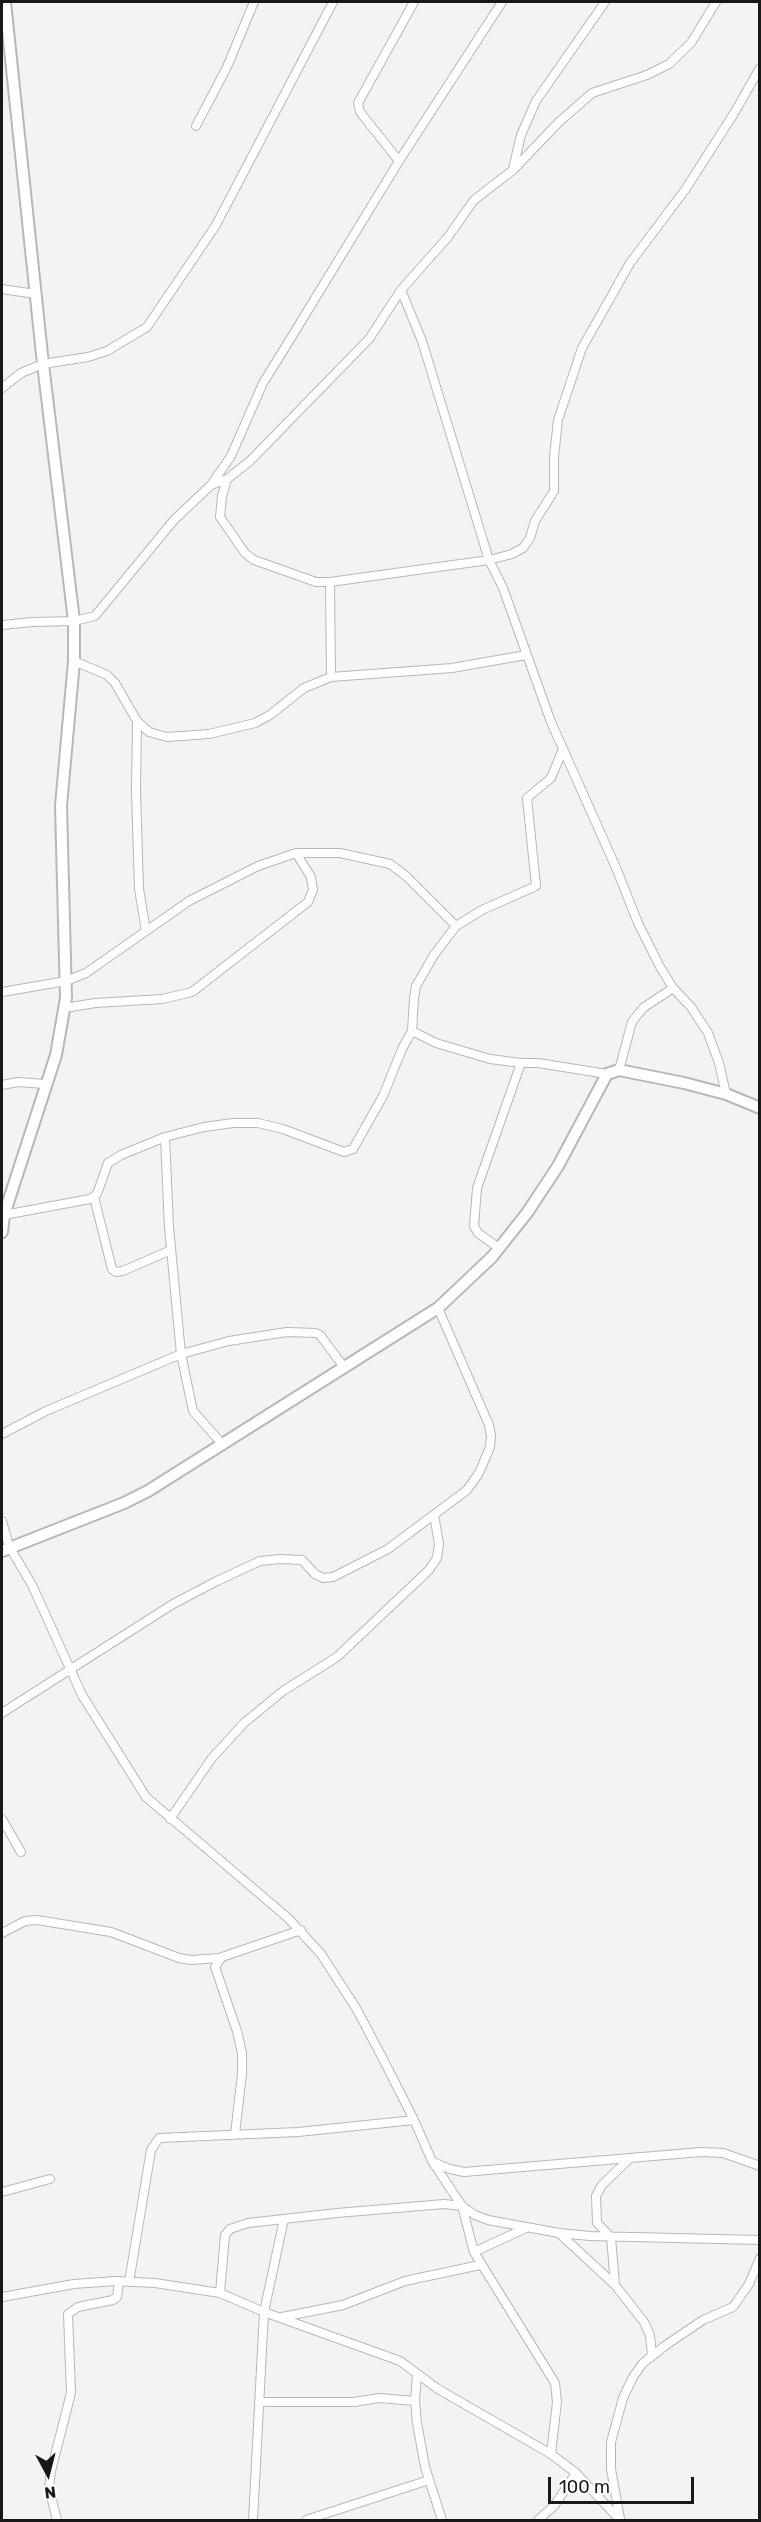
<!DOCTYPE html>
<style>
body{margin:0}
#map{position:relative;width:761px;height:2522px;overflow:hidden;background:#f1f4f0;font-family:Rubik,sans-serif}
canvas{display:block}
.frame{position:absolute;inset:0;border:3px solid #181917;pointer-events:none}
.north{position:absolute;left:18px;top:2444px;width:60px;height:60px;-webkit-text-stroke:4px #fff;paint-order:stroke;rotate:173deg;font-size:16px;font-weight:700;line-height:24px;text-align:center;color:#181917}
.north::after{content:'';display:block;margin:auto;width:21px;height:27px;background:#181917;clip-path:polygon(50% 0,100% 100%,50% 72%,0 100%)}
.scale{position:absolute;left:548px;top:2477px;width:146px;height:27px;box-sizing:border-box;border:3px solid #181917;border-top:0;padding-left:8px;font-size:18px;line-height:21px;white-space:nowrap;color:#181917;-webkit-text-stroke:4px #fff;paint-order:stroke}
</style>
<div id="map">
<canvas width="761" height="2522"></canvas>
<div class="frame"></div>
<div class="north">N</div>
<div class="scale">100 m</div>
</div>
<script>
const c = document.querySelector('canvas').getContext('2d');
c.lineJoin = 'round';
const toPath = rows => new Path2D(rows.map(r => 'M' + r).join(''));
function trace(path, color, width, dash) { c.strokeStyle = color; c.lineWidth = width; c.lineCap = dash ? 'butt' : 'round'; c.setLineDash(dash || []); c.stroke(path); }
const street = toPath([
 [196,126,227,67,254,2],
 [399,161,360,112,358,103,414,2],
 [513,169,521,135,536,101,605,2],
 [2,289,35,294],
 [401,290,422,341,489,560,503,588,551,722,617,870,638,923,659,965,673,988,691,1007,708,1033,719,1063,726,1094],
 [2,388,21,373,43,364,88,357,107,351,147,327,216,225,333,2],
 [227,479,222,496,220,517,245,553,254,560,316,582,330,582,489,560,512,554,523,548,530,538,535,521,554,491,554,457,558,420,582,348,630,263,685,190,733,115,760,68],
 [211,485,227,479,250,461,369,339,401,290,448,237,474,200,513,170,559,122,592,93,647,75,669,64,691,43,716,2],
 [330,582,331,677],
 [2,625,32,622,74,621,95,616,174,520,211,485,231,456,263,383,283,351,399,161,502,2],
 [74,661,107,675,115,683,137,721,149,732,167,737,209,734,255,723,270,715,304,688,331,677,452,668,526,655],
 [137,721,136,791,139,889,146,931],
 [2,992,66,981,86,973,189,901,258,866,296,853,340,853,390,864,406,876,456,926],
 [65,1008,95,1003,162,999,192,992,308,902,313,890,311,877,296,853],
 [521,1063,490,1059,436,1043,412,1031,414,998,416,986,434,955,456,926,482,910,536,886,527,798,551,778,563,749],
 [619,1070,632,1022,643,1008,673,988],
 [2,1085,18,1082,45,1084],
 [165,1137,204,1127,233,1123,258,1123,283,1129,344,1152,353,1149,383,1096,402,1049,412,1031],
 [94,1197,112,1269,116,1272,123,1271,171,1250],
 [4,1215,90,1199,97,1194,108,1163,121,1155,165,1137,169,1227,181,1354,193,1411,223,1445],
 [499,1248,478,1233,474,1226,477,1188,521,1063,538,1063,607,1074],
 [2,1434,46,1411,181,1354,229,1341,287,1332,316,1333,320,1335,344,1367],
 [2,1521,9,1546,32,1585,82,1695,146,1797,288,1918,321,1954,356,2008,383,2059,414,2120,432,2161,462,2206,475,2215,488,2220,559,2233,590,2236,760,2240],
 [2,1713,173,1604,217,1581,260,1561,280,1559,302,1560,315,1574,323,1578,333,1577,388,1549,467,1490,479,1473,490,1447,491,1436,489,1425,438,1308],
 [2,1819,21,1852],
 [170,1819,212,1758,244,1723,283,1691,337,1657,429,1570,437,1558,439,1544,434,1515],
 [2,1933,25,1921,37,1920,111,1932,179,1958,191,1960,220,1958],
 [235,2134,242,2074,242,2053,237,2031,215,1967,222,1957,301,1930],
 [433,2162,450,2169,464,2172,701,2152,723,2153,760,2166],
 [2,2192,50,2179],
 [462,2206,474,2252],
 [526,2228,474,2252,555,2383,557,2402,551,2454],
 [559,2233,615,2285,644,2322,650,2335,652,2356],
 [129,2282,151,2150,159,2138,298,2132,414,2120],
 [615,2285,611,2237,597,2223,596,2196,602,2185,629,2159],
 [220,2293,225,2235,230,2229,248,2223,337,2213,444,2204,462,2206],
 [2,2297,74,2284,115,2281,155,2283,220,2293,264,2312,400,2361,438,2389,551,2454,576,2473,620,2520],
 [282,2317,343,2305,405,2281,480,2265],
 [417,2374,415,2401,417,2423,425,2467,442,2520],
 [260,2402,354,2402,379,2398,415,2401],
 [620,2519,611,2469,611,2442,623,2398,633,2377,643,2363,666,2345,703,2320,733,2307,749,2284,760,2258],
 [57,2520,49,2488,51,2471,71,2393,68,2314,78,2307,113,2300,117,2297,119,2281],
 [253,2520,264,2312,284,2219],
 [306,2520,429,2480],
 [538,2520,554,2506,576,2473]
]);
const secondary = toPath([
 [2,1232,4,1215,56,1055,66,998,61,806,74,661,74,621,43,364,5,2],
 [2,1551,124,1503,148,1491,438,1308,492,1257,527,1213,558,1166,607,1074,619,1070,684,1083,726,1094,760,1108]
]);
trace(street, '#b6b9b5', 10);
trace(secondary, '#b6b9b5', 14);
trace(street, '#fff', 8);
trace(secondary, '#fff', 10);
</script>
